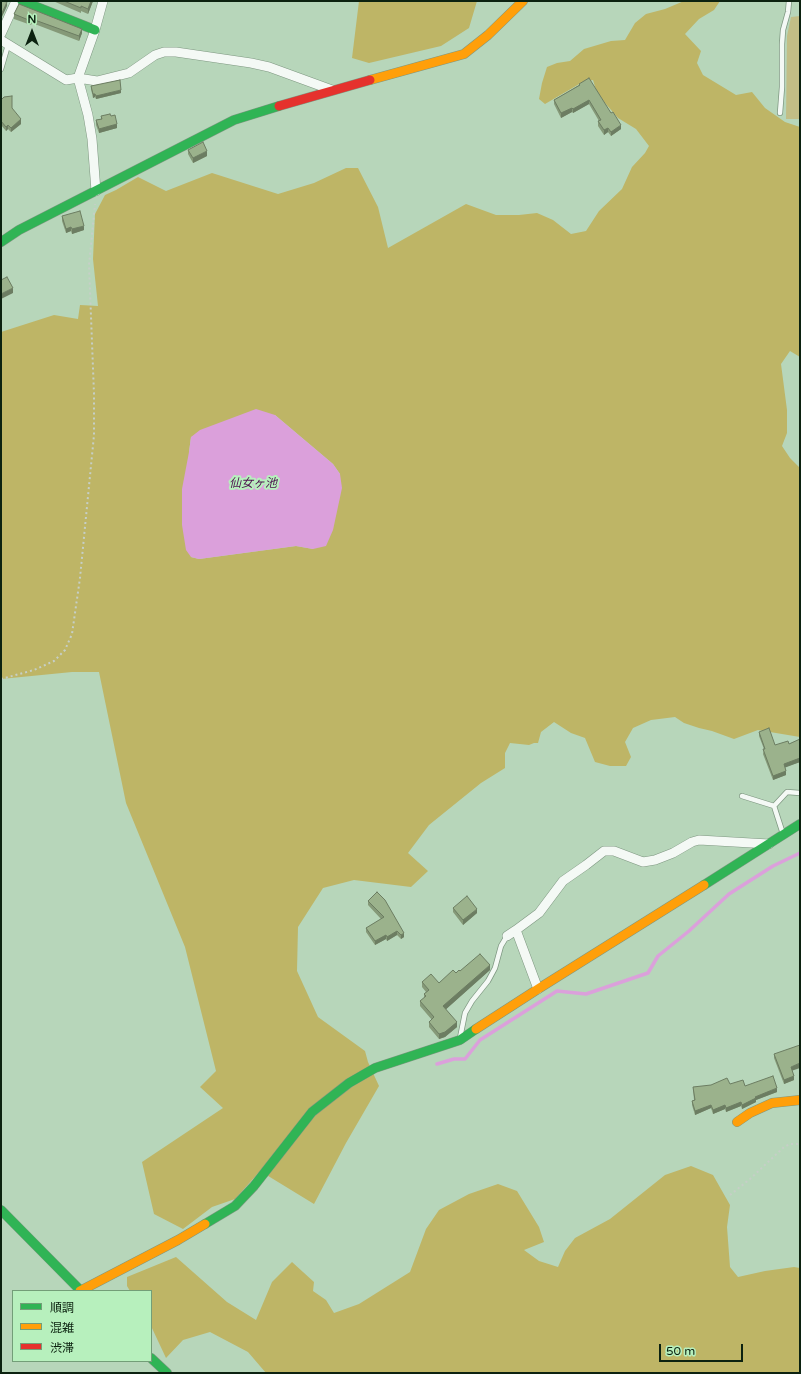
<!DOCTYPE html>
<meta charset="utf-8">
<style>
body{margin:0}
#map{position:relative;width:801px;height:1374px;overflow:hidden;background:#b7d6ba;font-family:"Varela Round","Noto Sans JP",sans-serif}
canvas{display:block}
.frame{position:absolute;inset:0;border:2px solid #0c2210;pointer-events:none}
.legend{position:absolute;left:12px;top:1290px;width:140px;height:72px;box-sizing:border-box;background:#b7f0bd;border:1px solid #739e78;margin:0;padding:5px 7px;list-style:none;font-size:12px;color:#0c2210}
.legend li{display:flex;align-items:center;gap:8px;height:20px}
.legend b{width:20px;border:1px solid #739e78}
.north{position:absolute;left:12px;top:12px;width:40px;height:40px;-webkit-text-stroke:3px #b7f0bd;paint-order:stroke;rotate:0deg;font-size:11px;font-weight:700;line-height:16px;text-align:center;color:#0c2210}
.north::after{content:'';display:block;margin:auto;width:14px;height:18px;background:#0c2210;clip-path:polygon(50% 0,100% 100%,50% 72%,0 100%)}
.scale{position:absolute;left:659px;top:1344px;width:84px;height:18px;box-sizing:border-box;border:2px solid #0c2210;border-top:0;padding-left:5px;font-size:12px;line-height:14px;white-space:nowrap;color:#0c2210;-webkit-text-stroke:3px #b7f0bd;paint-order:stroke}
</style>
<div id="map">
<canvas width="801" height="1374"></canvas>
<div class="frame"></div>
<ul class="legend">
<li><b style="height:5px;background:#30b455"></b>順調</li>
<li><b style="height:5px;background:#ff9f0a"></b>混雑</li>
<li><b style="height:5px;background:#e5322d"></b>渋滞</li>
</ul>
<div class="north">N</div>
<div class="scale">50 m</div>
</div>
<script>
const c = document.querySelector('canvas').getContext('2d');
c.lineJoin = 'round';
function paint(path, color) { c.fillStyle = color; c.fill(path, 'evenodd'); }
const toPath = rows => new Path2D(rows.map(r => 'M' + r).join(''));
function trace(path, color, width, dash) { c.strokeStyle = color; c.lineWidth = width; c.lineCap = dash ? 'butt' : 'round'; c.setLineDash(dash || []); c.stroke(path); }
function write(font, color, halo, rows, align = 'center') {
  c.font = font + ' "Varela Round","Noto Sans JP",sans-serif'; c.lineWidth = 4; c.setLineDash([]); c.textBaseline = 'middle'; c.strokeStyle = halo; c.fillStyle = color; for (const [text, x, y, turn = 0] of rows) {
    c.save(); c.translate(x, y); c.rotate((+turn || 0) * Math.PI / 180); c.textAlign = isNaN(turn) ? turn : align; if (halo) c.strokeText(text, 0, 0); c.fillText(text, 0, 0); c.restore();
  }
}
paint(toPath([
 [800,16,800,119,786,119,787,36,791,17]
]), '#c2be86');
paint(toPath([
 [359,1,477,1,469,28,441,46,369,63,352,58],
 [684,1,720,1,714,10,699,19,685,34,701,51,697,63,703,75,736,95,752,92,765,108,785,122,800,127,800,357,790,351,781,364,787,410,787,433,782,446,790,458,800,468,800,737,758,730,734,739,712,731,699,728,684,723,675,717,651,720,633,728,625,742,631,757,626,766,610,766,595,762,585,738,571,733,554,722,541,732,538,743,534,743,529,745,510,743,505,753,505,768,481,783,429,825,408,853,428,871,411,887,354,880,323,888,298,927,297,971,318,1017,365,1051,368,1062,379,1086,346,1143,314,1204,260,1171,235,1199,212,1207,183,1229,154,1214,142,1162,223,1108,200,1087,216,1071,185,947,126,803,99,672,72,672,1,679,1,332,54,315,78,319,80,305,98,306,93,259,95,214,105,195,116,190,138,177,166,191,212,173,278,194,314,183,346,168,358,168,378,207,388,248,466,204,496,215,519,215,537,213,553,220,571,234,586,231,599,211,622,189,632,167,645,153,649,146,636,129,618,118,605,103,596,90,593,80,581,83,545,104,539,99,542,83,547,67,557,63,570,61,584,49,611,41,625,40,635,23,646,14,665,9],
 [275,415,333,464,340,474,313,549,296,546,199,559,191,557,189,452,191,437],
 [691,1166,713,1175,730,1205,727,1227,730,1267,738,1277,765,1271,794,1267,800,1268,800,1373,266,1373,248,1352,210,1332,183,1340,166,1358,151,1326,151,1291,130,1291,127,1286,127,1277,176,1257,227,1302,256,1320,272,1282,292,1262,314,1282,313,1291,326,1300,334,1313,359,1304,410,1272,426,1229,439,1210,469,1194,498,1184,517,1191,539,1227,544,1242,524,1250,539,1261,558,1267,565,1251,575,1238,610,1219,665,1175]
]), '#beb566');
paint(toPath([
 [256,409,275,415,333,464,340,474,342,488,333,530,326,546,313,549,296,546,199,559,191,557,186,550,182,525,182,489,189,452,191,437,200,430]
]), '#dba0db');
trace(toPath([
 [437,1064,454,1059,465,1059,480,1040,557,991,586,994,648,973,658,956,689,931,729,894,773,866,800,853]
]), '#dba0db', 3.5);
const lane = toPath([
 [1,69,8,45],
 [780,113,782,87,782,44,783,30,788,12,789,1],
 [742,796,774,806],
 [783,834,774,806,787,792,800,793],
 [460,1038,465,1013,472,1001,488,981,495,968,501,946,507,936]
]);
const street = toPath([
 [1,34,16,1],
 [1,40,66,80,78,78,97,81,129,73,155,55,164,52,176,52,251,63,269,67,332,90],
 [96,191,92,139,88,115,78,78,95,30,103,1],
 [507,936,516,930],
 [538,989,516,930,539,913,563,881,586,865,604,851,614,851,643,862,655,860,673,853,692,842,699,840,769,844]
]);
const fast = toPath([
 [22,1,95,30],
 [1,242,19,230,234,120,279,106],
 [704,885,800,824],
 [1,1210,81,1291],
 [205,1224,235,1206,254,1186,312,1112,349,1083,375,1068,460,1040,476,1029],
 [151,1358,167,1373]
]);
const slow = toPath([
 [370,80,464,54,488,35,523,1],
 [476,1029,538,989,704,885],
 [737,1122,750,1113,772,1103,800,1100],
 [80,1291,178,1240,205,1224]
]);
const jam = toPath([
 [279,106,370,80]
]);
trace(lane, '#7e9781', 6);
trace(street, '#7e9781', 10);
trace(fast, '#7e9781', 10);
trace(slow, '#7e9781', 10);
trace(jam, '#7e9781', 10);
trace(toPath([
 [1,679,34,670,54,661,65,650,72,634,80,578,94,435,94,394,89,265,95,204],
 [730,1195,750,1179,784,1147,790,1144,800,1144]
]), '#c6cfc7', 2, [2, 3]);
trace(lane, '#f4f9f5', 4.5);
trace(street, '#f4f9f5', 9);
trace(fast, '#30b455', 9);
trace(slow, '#ff9f0a', 9);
trace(jam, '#e5322d', 9);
paint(toPath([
 [53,1,93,1,88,14,81,11,81,13],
 [19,4,82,33,79,41,32,23,31,25,14,19,14,14],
 [579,84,621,129,611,136,608,132,604,135,598,126,598,121,599,121,589,104,573,113,572,112,561,118,554,104,554,100,579,85],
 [91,86,121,93,96,99,95,97,93,98,91,89],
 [1,100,12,108,21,124,11,132,8,129,6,131,1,125],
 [101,116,117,128,99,133,96,125,96,120,101,119],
 [188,150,207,156,193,163,188,154],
 [62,216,84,230,72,234,71,231,66,233,62,221],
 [759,732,775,745,789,744,800,739,800,762,785,767,786,775,773,780,763,754,764,749,759,736],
 [368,901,404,937,401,939,397,935,387,941,386,939,375,945,366,932,366,928,381,919,368,905],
 [453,908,477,913,463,925,453,912],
 [490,970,446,1009,457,1027,445,1037,439,1039,429,1027,429,1022,432,1020,420,1006,420,1001,424,998,424,994,426,992,422,987,422,982,439,983,456,973,460,971],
 [774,1054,792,1070,794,1080,784,1084,774,1058],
 [730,1084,777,1092,756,1100,756,1102,742,1109,741,1106,726,1112,725,1109,713,1114,711,1108,695,1115,692,1105,692,1101,694,1100,693,1087]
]), '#859978');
paint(toPath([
 [91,1,93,1,88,14,88,9],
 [7,2,7,6,1,19,1,15],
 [82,29,82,33,79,41,79,36],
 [121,90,121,93,96,99,96,96],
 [93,94,95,94,95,97,93,98],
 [589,100,589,104,573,113,573,109],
 [572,108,572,112,561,118,561,113],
 [21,119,21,124,11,132,11,128],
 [117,124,117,128,99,133,99,129],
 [8,125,8,129,6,131,6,127],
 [621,125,621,129,611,136,611,132],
 [608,128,608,132,604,135,604,130],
 [207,151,207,156,193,163,193,158],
 [84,226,84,230,72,234,72,229],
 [71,227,71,231,66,233,66,229],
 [13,288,13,293,1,299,1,294],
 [800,758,800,762,784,768,784,764],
 [786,771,786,775,773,780,773,776],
 [477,909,477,913,463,925,463,920],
 [397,931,397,935,387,941,387,937],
 [404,933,404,937,401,939,401,935],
 [386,935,386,939,375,945,375,941],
 [490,965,490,970,443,1012,443,1006],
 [457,1022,457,1027,445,1037,439,1039,439,1034],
 [800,1063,800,1068,791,1071,791,1067],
 [794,1076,794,1080,784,1084,784,1080],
 [777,1088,777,1092,756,1100,756,1102,742,1109,742,1105,755,1097],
 [741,1102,741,1106,726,1112,726,1108],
 [711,1105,711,1108,695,1115,695,1111],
 [725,1105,725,1109,713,1114,713,1110]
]), '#6c7d62');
const building = toPath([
 [1,1,7,2,1,15,1,1],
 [64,1,91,1,88,9,81,6,81,8,64,1],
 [19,4,82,29,79,36,32,19,31,21,14,14,19,4],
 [589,78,611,113,613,112,621,125,611,132,608,128,604,130,598,121,601,120,589,100,573,109,572,108,561,113,554,100,580,85,579,84,589,78],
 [120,80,121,90,96,96,95,94,93,94,91,86,120,80],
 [12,96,12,108,21,119,11,128,8,125,6,127,1,121,1,100,4,97,12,96],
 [110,114,111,116,115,115,117,124,99,129,96,120,102,119,101,116,110,114],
 [203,142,207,151,193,158,188,150,203,142],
 [80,211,84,226,72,229,71,227,66,229,62,216,80,211],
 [7,277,13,288,1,294,1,280,7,277],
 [769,728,775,745,788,741,789,744,800,739,800,758,784,764,786,771,773,776,763,749,765,749,759,732,769,728],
 [377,892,385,900,404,933,401,935,397,931,387,937,386,935,375,941,366,928,384,917,368,901,377,892],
 [467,896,477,909,463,920,453,908,467,896],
 [480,954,490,965,443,1006,457,1022,445,1032,439,1034,429,1022,434,1017,420,1001,426,996,424,994,429,990,422,982,431,974,439,983,453,970,456,973,459,970,460,971,480,954],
 [800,1045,800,1063,791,1067,794,1076,784,1080,774,1054,800,1045],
 [773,1076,777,1088,755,1097,756,1098,742,1105,741,1102,726,1108,725,1105,713,1110,711,1105,695,1111,692,1101,695,1100,693,1087,711,1085,727,1078,730,1084,743,1080,745,1086,773,1076]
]);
paint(building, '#9bb28c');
trace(building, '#6c7d62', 1);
write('italic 12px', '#4e104e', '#b7f0bd', [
 ["仙女ヶ池",253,484]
]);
</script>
